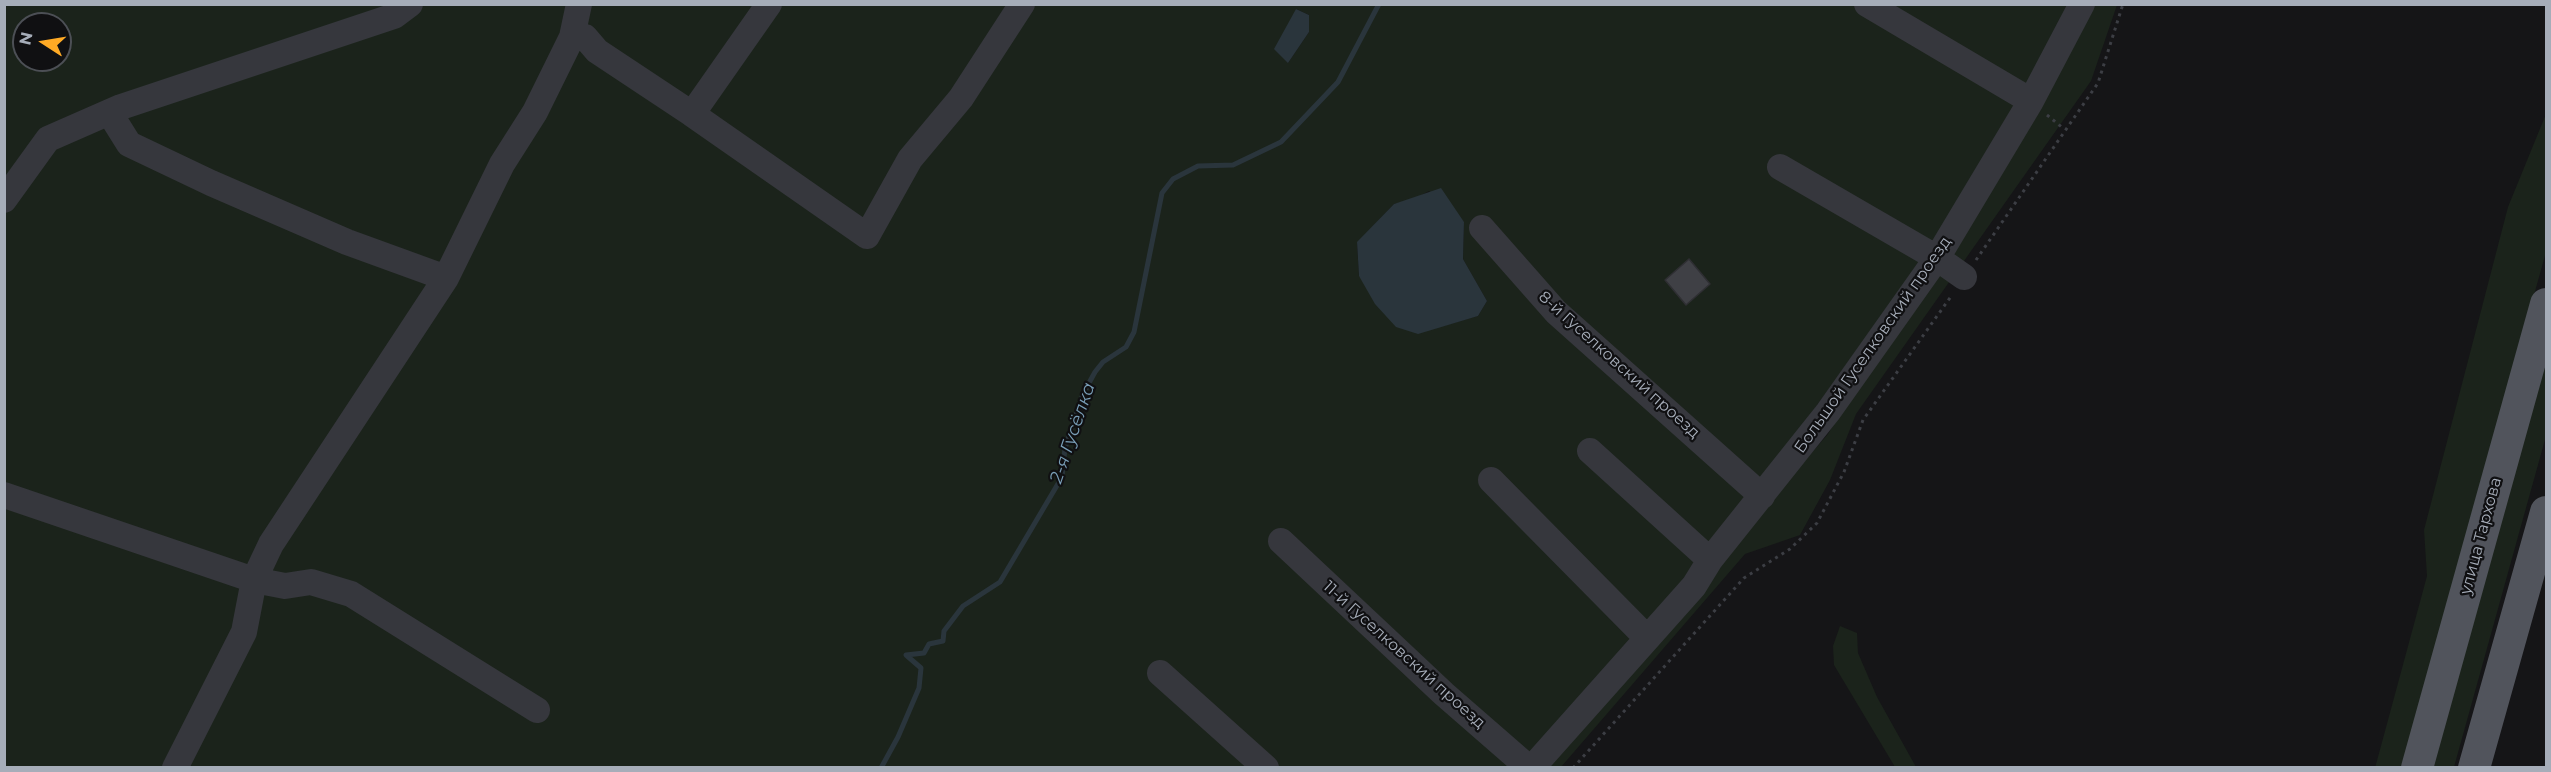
<!DOCTYPE html>
<meta charset="utf-8">
<style>
body{margin:0}
#map{position:relative;width:2551px;height:772px;overflow:hidden;background:#151517;font-family:Montserrat,sans-serif}
canvas{display:block}
.frame{position:absolute;inset:0;border:6px solid #a6adb9;pointer-events:none}
.north{position:absolute;left:12px;top:12px;width:60px;height:60px;box-sizing:border-box;background:#101012;border:2px solid #4c4f55;border-radius:50%;rotate:282deg;font-size:16px;font-weight:700;line-height:24px;text-align:center;color:#a6adb9}
.north::after{content:'';display:block;margin:auto;width:21px;height:27px;background:#ffaa25;clip-path:polygon(50% 0,100% 100%,50% 72%,0 100%)}
</style>
<div id="map">
<canvas width="2551" height="772"></canvas>
<div class="frame"></div>
<div class="north">N</div>
</div>
<script>
const c = document.querySelector('canvas').getContext('2d');
c.lineJoin = 'round';
function paint(path, color) { c.fillStyle = color; c.fill(path, 'evenodd'); }
const toPath = rows => new Path2D(rows.map(r => 'M' + r).join(''));
function trace(path, color, width, dash) { c.strokeStyle = color; c.lineWidth = width; c.lineCap = dash ? 'butt' : 'round'; c.setLineDash(dash || []); c.stroke(path); }
function write(font, color, halo, rows, align = 'center') {
  c.font = font + ' Montserrat,sans-serif'; c.lineWidth = 4.5; c.setLineDash([]); c.textBaseline = 'middle'; c.strokeStyle = halo; c.fillStyle = color; for (const [text, x, y, turn = 0] of rows) {
    c.save(); c.translate(x, y); c.rotate((+turn || 0) * Math.PI / 180); c.textAlign = isNaN(turn) ? turn : align; if (halo) c.strokeText(text, 0, 0); c.fillText(text, 0, 0); c.restore();
  }
}
paint(toPath([
 [4,5,2075,5,1931,247,1766,476,1690,580,1523,768,5,767],
 [1296,9,1309,15,1309,32,1288,63],
 [24,24,60,24,60,60,24,60],
 [1429,191,1464,222,1463,259,1487,301,1478,316,1443,326,1359,276,1357,243,1394,204,1414,199],
 [2088,5,2117,5,2091,81,1856,414,1830,480,1800,535,1745,554,1561,767,1540,768,1828,434],
 [2546,114,2546,252,2402,767,2375,768,2427,576,2424,530,2508,207],
 [2546,321,2546,436,2454,767,2422,768],
 [1840,626,1857,633,1858,653,1877,697,1916,767,1895,767,1834,665,1833,646]
]), '#1b231b');
paint(toPath([
 [1296,9,1309,15,1309,32,1288,63,1274,49],
 [1441,188,1464,222,1463,259,1487,301,1478,316,1418,334,1396,327,1375,304,1359,276,1357,242,1394,204]
]), '#2a353c');
trace(toPath([
 [881,768,898,737,919,688,921,668,906,655,924,653,929,644,943,641,944,631,963,606,1000,582,1062,477,1065,448,1083,394,1095,372,1103,362,1126,347,1134,332,1162,193,1173,179,1198,166,1233,165,1281,142,1338,82,1379,4]
]), '#2a353c', 5);
const building = toPath([
 [1689,259,1710,284,1686,305,1665,280,1689,259]
]);
paint(building, '#3f4045');
trace(building, '#2f2f33', 1.5);
trace(toPath([
 [2047,115,2064,129],
 [1976,260,2098,83,2123,4],
 [1573,768,1744,578,1790,549,1817,523,1844,472,1863,420,1952,295]
]), '#3c3e44', 3, [3, 4.5]);
trace(toPath([
 [769,4,692,114,867,236,910,159,961,98,1022,4],
 [1867,4,2031,101],
 [585,37,597,51,692,114],
 [109,112,129,144,211,183,347,242,446,278],
 [1780,167,1937,258,1964,277],
 [4,200,48,139,121,107,394,16,410,4],
 [1482,228,1556,312,1762,496],
 [1590,451,1710,560],
 [1491,480,1647,638],
 [4,495,254,580,285,586,311,582,351,594,537,710],
 [1281,541,1444,694,1529,768],
 [1160,673,1266,768],
 [175,768,244,632,254,580,271,544,446,278,502,164,535,112,572,37,579,4],
 [1532,768,1694,586,1710,560,1828,412,1937,258,2031,101,2082,4]
]), '#36373d', 26);
trace(toPath([
 [2417,768,2546,304],
 [2474,768,2546,512]
]), '#51545c', 32);
write('16px', '#a6adb9', '#101012', [
 ["Большой Гуселковский проезд",1873,345,-55],
 ["8-й Гуселковский проезд",1619,365,42],
 ["улица Тархова",2481,536,-75],
 ["11-й Гуселковский проезд",1404,655,42]
]);
write('italic 18px', '#799eb7', '#101012', [
 ["2-я Гусёлка",1073,433,-71]
]);
</script>
